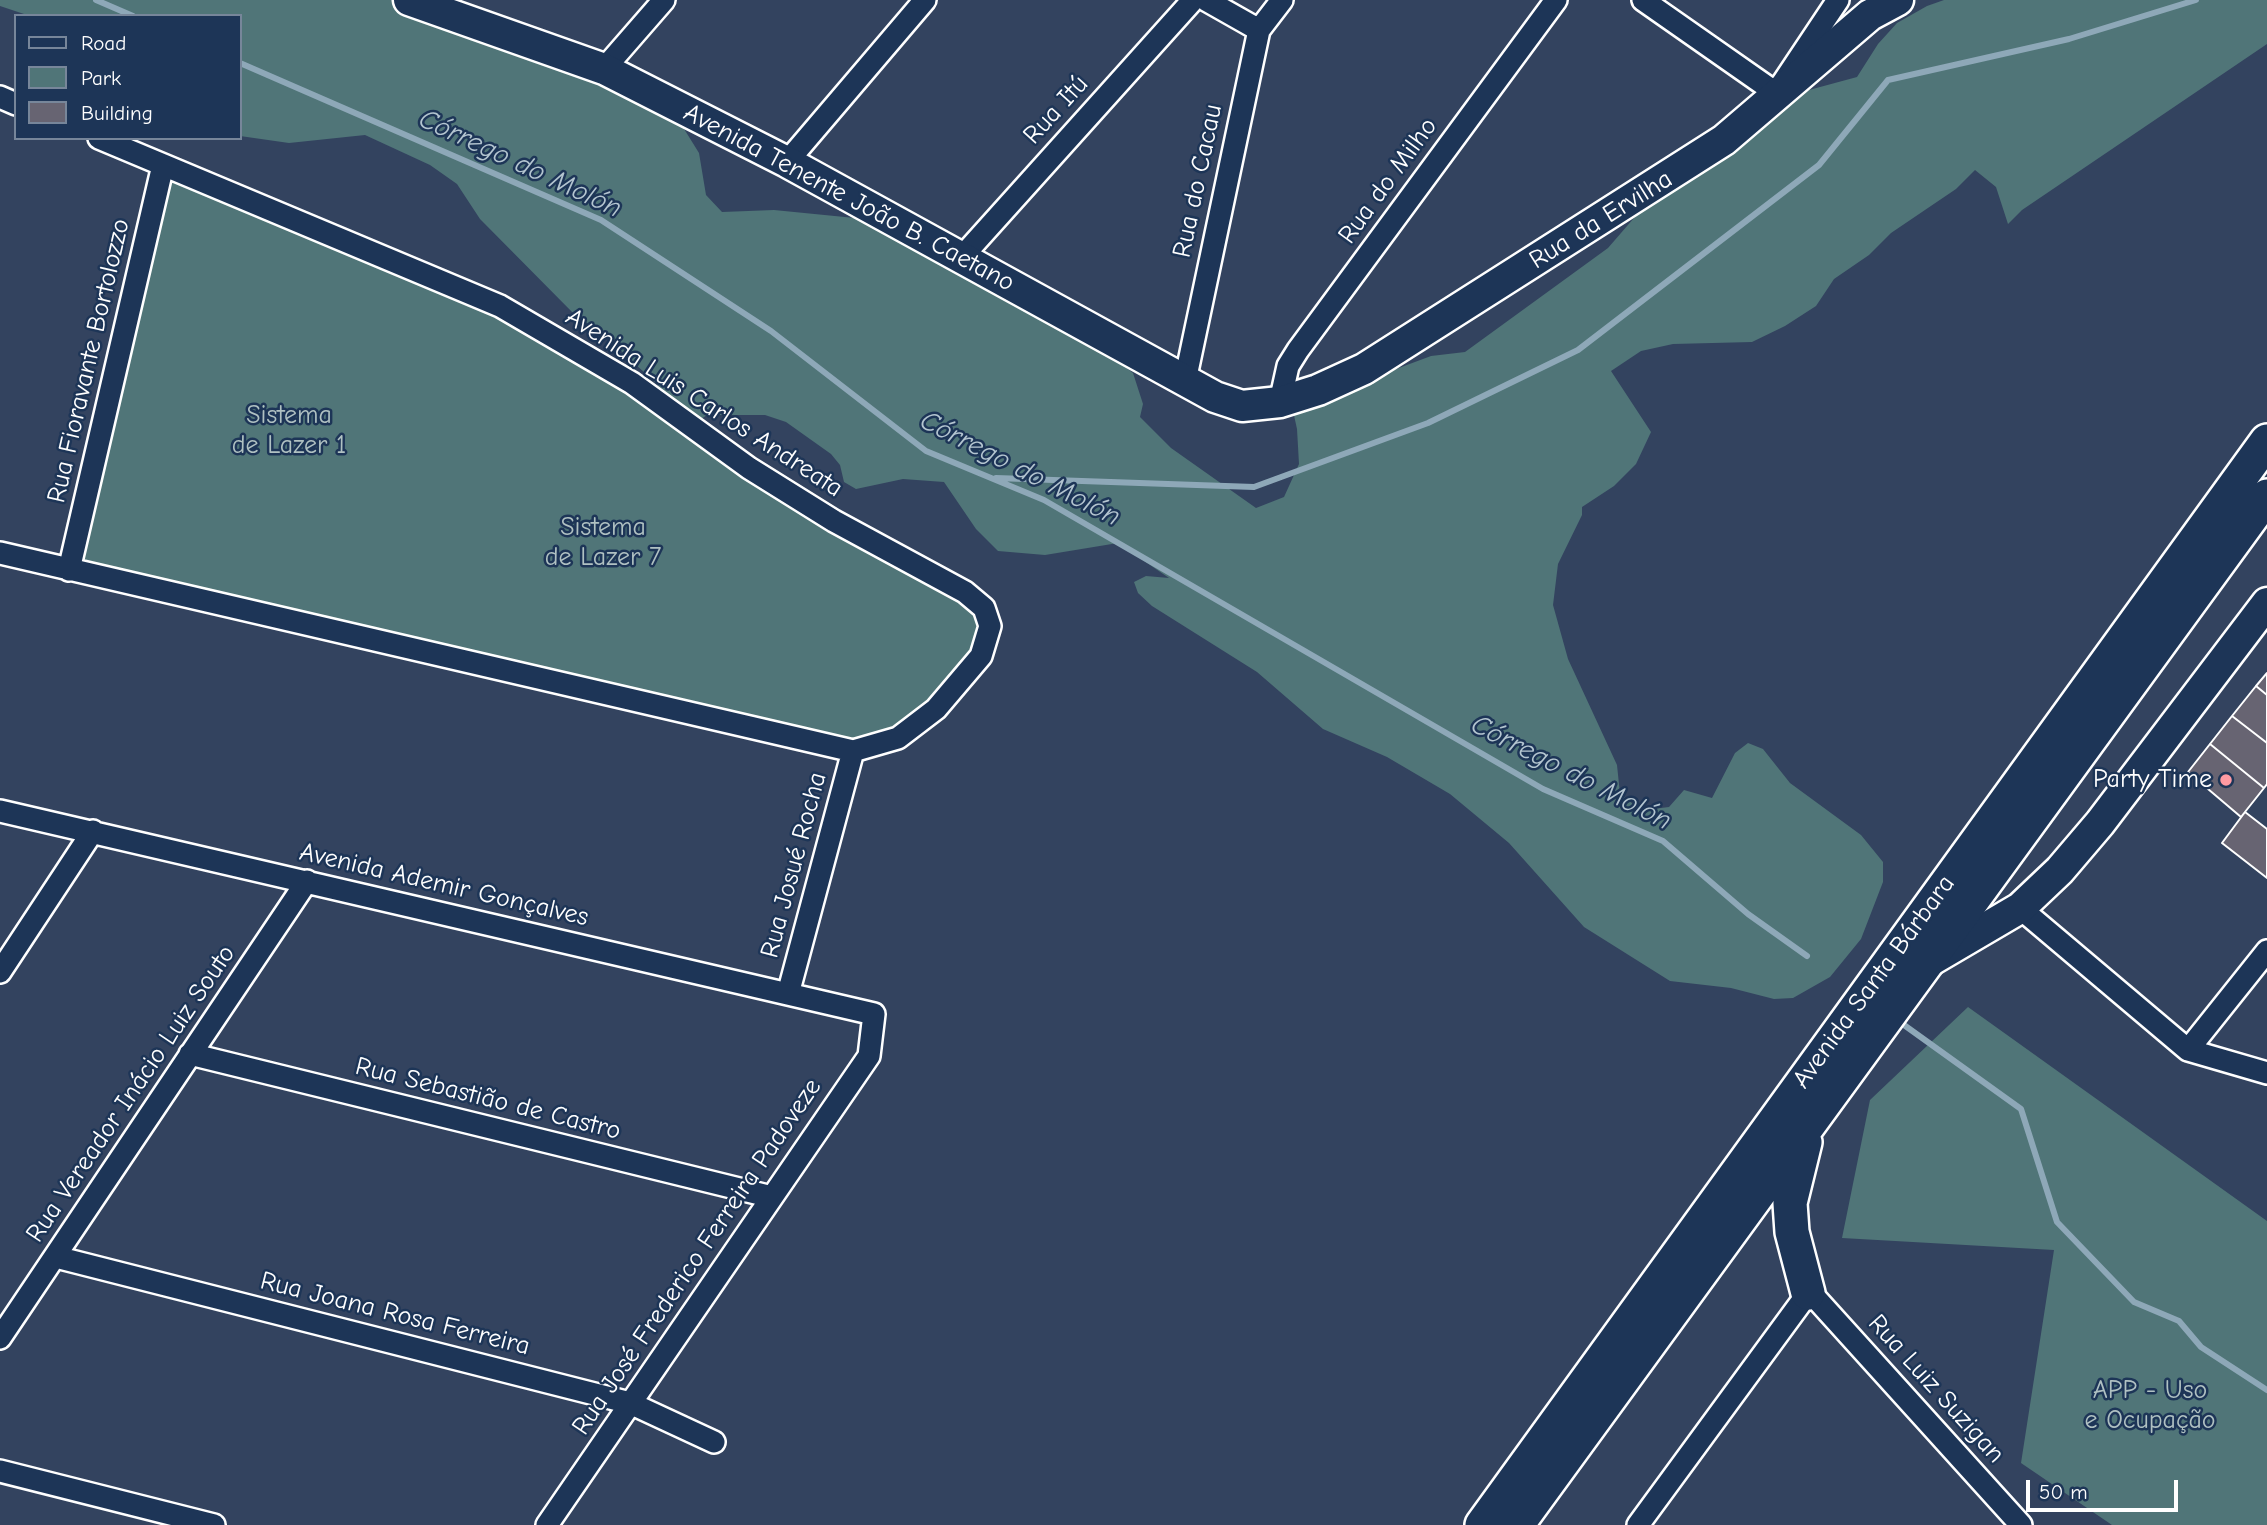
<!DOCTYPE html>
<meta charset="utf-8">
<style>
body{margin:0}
#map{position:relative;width:2267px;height:1525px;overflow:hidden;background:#33435f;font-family:"Comic Neue",sans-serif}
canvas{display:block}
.legend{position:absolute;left:14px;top:14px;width:228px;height:126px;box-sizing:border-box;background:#1d3557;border:2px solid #77869a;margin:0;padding:9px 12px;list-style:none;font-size:21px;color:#fff}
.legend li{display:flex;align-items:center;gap:14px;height:35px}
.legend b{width:35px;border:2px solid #77869a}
.scale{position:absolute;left:2026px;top:1480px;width:152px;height:32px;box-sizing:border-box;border:4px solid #fff;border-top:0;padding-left:9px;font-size:21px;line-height:24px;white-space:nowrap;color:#fff;-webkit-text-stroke:5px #1d3557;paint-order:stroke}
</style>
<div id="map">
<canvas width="2267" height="1525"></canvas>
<ul class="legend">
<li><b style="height:9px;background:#1d3557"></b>Road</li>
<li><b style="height:19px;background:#507578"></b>Park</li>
<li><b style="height:19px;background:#676472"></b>Building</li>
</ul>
<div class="scale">50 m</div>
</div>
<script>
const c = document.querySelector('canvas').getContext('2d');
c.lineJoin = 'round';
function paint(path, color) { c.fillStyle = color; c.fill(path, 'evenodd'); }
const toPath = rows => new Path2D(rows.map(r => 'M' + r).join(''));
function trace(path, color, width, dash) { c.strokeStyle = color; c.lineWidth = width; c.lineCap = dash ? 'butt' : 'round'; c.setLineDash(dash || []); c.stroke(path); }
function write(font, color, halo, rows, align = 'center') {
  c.font = font + ' "Comic Neue",sans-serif'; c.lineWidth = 5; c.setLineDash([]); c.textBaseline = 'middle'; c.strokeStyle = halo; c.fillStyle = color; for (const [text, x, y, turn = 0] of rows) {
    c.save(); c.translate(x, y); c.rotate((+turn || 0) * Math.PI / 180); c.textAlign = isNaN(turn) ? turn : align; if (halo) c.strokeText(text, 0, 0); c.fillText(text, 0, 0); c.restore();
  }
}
paint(toPath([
 [0,0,404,0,503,32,681,124,699,153,706,195,722,212,774,210,875,220,1060,316,1133,373,1143,404,1140,417,1171,448,1256,508,1284,497,1299,464,1297,429,1290,397,1372,378,1431,356,1465,352,1608,248,1653,196,1809,90,1857,77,1878,44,1897,23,1927,6,1944,0,2267,0,2267,44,2022,210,2008,224,1996,187,1975,170,1956,189,1891,233,1869,255,1834,279,1816,306,1785,326,1752,342,1673,344,1641,351,1611,371,1651,432,1636,464,1614,486,1582,507,1582,515,1558,564,1553,605,1568,659,1617,765,1620,794,1633,804,1653,809,1669,807,1684,790,1712,798,1735,753,1748,743,1763,749,1790,783,1861,835,1883,862,1883,882,1861,939,1830,977,1793,998,1774,999,1731,988,1670,981,1584,927,1509,843,1450,794,1387,757,1323,729,1257,672,1152,606,1138,593,1134,582,1146,576,1169,578,1118,543,1045,555,998,551,976,529,944,482,903,479,856,489,844,482,840,465,831,454,786,422,765,415,707,415,694,424,915,563,990,626,936,709,853,751,69,570,163,165,500,306,680,417,662,389,603,334,576,316,480,219,457,184,430,165,365,135,289,143,240,136,240,16,30,16,0,6],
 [1968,1007,2267,1221,2267,1525,2112,1525,2021,1463,2054,1250,1842,1238,1870,1100]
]), '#507578');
trace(toPath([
 [96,0,133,16],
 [240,63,601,220,771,331,926,451,1044,500,1543,789,1663,841,1748,914,1807,956],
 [996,478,1254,487,1428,423,1578,350,1819,165,1888,80,2069,39,2196,0],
 [1904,1025,2021,1109,2057,1222,2134,1302,2179,1321,2201,1347,2267,1390]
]), '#8ea8b8', 6);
const building = toPath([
 [2267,673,2267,695,2256,686,2267,673],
 [2256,686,2267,695,2267,743,2232,716,2256,686],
 [2232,716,2267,743,2267,784,2264,788,2210,744,2232,716],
 [2210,744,2264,788,2241,817,2188,772,2210,744],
 [2245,812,2267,829,2267,878,2222,843,2245,812]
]);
paint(building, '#676472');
trace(building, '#fff', 2);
const street = toPath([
 [1206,0,1259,30],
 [1643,0,1776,93,1838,0],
 [604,69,664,0],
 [0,97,16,104],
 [787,162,925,0],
 [961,258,1193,0],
 [1185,381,1259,30,1282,0],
 [1280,402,1288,366,1298,350,1556,0],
 [0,553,853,751,898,738,936,709,981,656,990,626,984,608,965,592,834,521,749,468,632,383,500,306,99,138],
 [69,570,163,165],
 [0,811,874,1014,869,1056,547,1525],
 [2020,908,2188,1050,2267,1073],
 [0,972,93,831],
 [788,994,853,751],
 [2188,1050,2267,951],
 [190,1054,772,1197],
 [56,1257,630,1403,714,1442],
 [0,1338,307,881],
 [0,1471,214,1525],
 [1638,1525,1808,1293,1812,1294,2021,1525]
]);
const secondary = toPath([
 [409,0,604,69,787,162,1215,397,1242,406,1280,402,1318,390,1364,369,1724,140,1870,15,1898,0],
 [1928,962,2020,908,2060,870,2100,823,2267,603]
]);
const primary = toPath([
 [1805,1142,1790,1203,1792,1232,1808,1293],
 [1482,1525,2267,441],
 [1517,1525,2267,496]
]);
trace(street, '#fff', 26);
trace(secondary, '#fff', 35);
trace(primary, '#fff', 38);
trace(street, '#1d3557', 21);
trace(secondary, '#1d3557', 30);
trace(primary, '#1d3557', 33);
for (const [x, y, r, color] of [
 [2226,780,7,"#ff9aa2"]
]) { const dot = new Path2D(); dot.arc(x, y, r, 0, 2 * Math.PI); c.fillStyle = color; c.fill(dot); trace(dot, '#1d3557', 2.5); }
write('26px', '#fff', '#1d3557', [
 ["Rua Itú",1056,110,-48],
 ["Rua do Cacau",1198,181,-78],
 ["Rua do Milho",1388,181,-54],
 ["Avenida Tenente João B. Caetano",849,198,28],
 ["Rua da Ervilha",1601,220,-32],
 ["Rua Fioravante Bortolozzo",89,361,-77],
 ["Avenida Luis Carlos Andreata",704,403,33],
 ["Rua Josué Rocha",794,865,-75],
 ["Avenida Ademir Gonçalves",444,885,13],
 ["Avenida Santa Bárbara",1874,982,-54],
 ["Rua Vereador Inácio Luiz Souto",131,1094,-56],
 ["Rua Sebastião de Castro",488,1099,14],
 ["Rua José Frederico Ferreira Padoveze",697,1257,-56],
 ["Rua Joana Rosa Ferreira",395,1314,14],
 ["Rua Luiz Suzigan",1936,1389,48]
]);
write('26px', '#b0c1c2', '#1d3557', [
 ["Sistema",289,416],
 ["de Lazer 1",289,446],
 ["Sistema",603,528],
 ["de Lazer 7",603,558],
 ["APP - Uso",2150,1391],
 ["e Ocupação",2150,1421]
]);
write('26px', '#fff', '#1d3557', [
 ["Party Time",2212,780]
], 'right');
write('italic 28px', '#b4c5d0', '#1d3557', [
 ["Córrego do Molón",520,164,25],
 ["Córrego do Molón",1020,469,27],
 ["Córrego do Molón",1571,773,27]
]);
</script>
